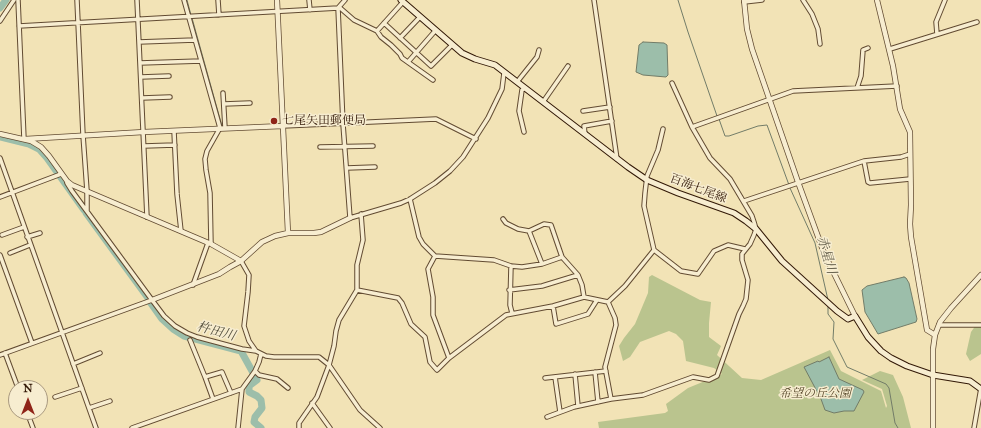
<!DOCTYPE html>
<meta charset="utf-8">
<style>
body{margin:0}
#map{position:relative;width:981px;height:428px;overflow:hidden;background:#f2e3b6;font-family:"IM FELL Great Primer",serif}
canvas{display:block}
.north{position:absolute;left:8px;top:380px;width:40px;height:40px;box-sizing:border-box;background:#f7edd0;border:1px solid #a8987f;border-radius:50%;rotate:0deg;font-size:11px;font-weight:700;line-height:16px;text-align:center;color:#321806}
.north::after{content:'';display:block;margin:auto;width:14px;height:18px;background:#8f2418;clip-path:polygon(50% 0,100% 100%,50% 72%,0 100%)}
</style>
<div id="map">
<canvas width="981" height="428"></canvas>
<div class="north">N</div>
</div>
<script>
const c = document.querySelector('canvas').getContext('2d');
c.lineJoin = 'round';
function paint(path, color) { c.fillStyle = color; c.fill(path, 'evenodd'); }
const toPath = rows => new Path2D(rows.map(r => 'M' + r).join(''));
function trace(path, color, width, dash) { c.strokeStyle = color; c.lineWidth = width; c.lineCap = dash ? 'butt' : 'round'; c.setLineDash(dash || []); c.stroke(path); }
function write(font, color, halo, rows, align = 'center') {
  c.font = font + ' "IM FELL Great Primer","Noto Serif JP",serif'; c.lineWidth = 3; c.setLineDash([]); c.textBaseline = 'middle'; c.strokeStyle = halo; c.fillStyle = color; for (const [text, x, y, turn = 0] of rows) {
    c.save(); c.translate(x, y); c.rotate((+turn || 0) * Math.PI / 180); c.textAlign = isNaN(turn) ? turn : align; if (halo) c.strokeText(text, 0, 0); c.fillText(text, 0, 0); c.restore();
  }
}
paint(toPath([
 [652,275,700,300,711,302,709,323,709,337,721,346,717,355,742,378,761,380,830,350,841,371,881,391,886,408,887,406,882,389,862,380,880,371,893,375,903,397,911,428,599,428,598,422,665,413,668,411,666,404,688,388,722,374,714,368,686,361,683,341,676,334,669,331,640,342,630,357,623,361,619,346,624,338,635,324,648,293,649,277],
 [976,325,981,327,981,354,970,361,966,354,971,332]
]), '#bac48e');
const water = toPath([
 [643,42,664,43,667,45,668,75,666,77,643,75,636,72,639,45,643,42],
 [904,277,906,278,909,283,917,319,916,322,878,334,865,312,862,290,867,286,904,277],
 [829,357,839,379,863,390,864,392,854,411,844,411,834,413,825,410,821,399,804,367,818,361,819,362,829,357]
]);
paint(water, '#9cbeaa');
trace(water, '#727c68', 1);
trace(toPath([
 [187,0,191,15],
 [678,0,688,32,717,116],
 [192,18,222,126],
 [719,119,725,136,729,136,758,126,767,125,789,185],
 [790,188,815,243,828,300],
 [828,307,828,314,834,322,833,339,847,367,886,384,889,388,895,423,898,428]
]), '#727c68', 1);
trace(toPath([
 [0,8,6,0],
 [0,137,29,144,39,149,47,158,84,210],
 [86,213,148,298],
 [150,302,162,319,173,329,184,336,241,351,257,380,249,386,249,392,257,396,261,400,262,408,255,417,254,422,261,428]
]), '#9cbeaa', 7);
const minor = toPath([
 [18,0,24,139],
 [77,0,83,135,87,191,87,211],
 [137,0,147,217],
 [184,0,220,128,207,151,205,159,206,170,210,193,211,244],
 [218,0,219,15],
 [309,0,310,10],
 [345,0,338,8,343,124,350,218,401,203,410,199,435,183,450,171,463,157,488,118,502,89,504,73],
 [594,0,617,159],
 [803,0,812,14,818,29,820,44],
 [744,2,762,0],
 [339,7,354,20,377,31,381,37,391,45,400,54,402,58,433,80],
 [0,21,14,0],
 [384,23,431,66,452,45],
 [19,26,338,8],
 [377,31,403,2],
 [937,34,936,22,945,0],
 [400,38,420,17],
 [139,42,195,40],
 [890,49,977,22],
 [408,62,435,31],
 [140,63,201,61],
 [141,77,169,76],
 [517,82,537,57,539,50],
 [857,88,861,76,863,50,868,48],
 [223,93,225,128],
 [142,98,170,97],
 [543,102,568,66],
 [224,104,250,103],
 [583,111,610,107],
 [283,126,436,119,476,139],
 [692,127,793,91,897,86],
 [174,131,177,194,181,231],
 [524,132,519,111,522,90,525,88],
 [585,134,584,126,612,121],
 [144,146,175,145],
 [320,147,373,146],
 [910,154,901,157,864,161,868,182,870,183,910,179],
 [0,158,96,428],
 [347,168,375,167],
 [67,183,72,191,152,300,164,316,175,326,187,333,197,337,242,349,256,351],
 [0,197,61,174],
 [410,199,419,237,423,244,435,256,494,260,511,266,522,267,542,264,562,257],
 [744,201,864,161],
 [503,219,506,223,518,229,529,231],
 [2,235,24,227],
 [27,237,40,233],
 [654,250,681,271,698,274,714,251,728,245,745,249],
 [10,253,30,245],
 [0,255,32,343],
 [435,256,428,269,433,297,433,315,449,358],
 [241,261,249,275,248,292,244,326,249,341,256,351,266,356,274,357,319,357,329,365,360,410,380,428],
 [542,264,529,231,544,224,551,225,562,257,578,275,582,285,584,297],
 [511,266,510,305,512,313],
 [193,285,208,243],
 [357,290,398,298,402,303,411,324,425,337,430,362,437,370,449,358,506,315,553,306,584,297,608,302,615,318,616,325,605,367,611,399],
 [509,290,542,286,578,275],
 [608,302,625,286,654,250,644,206,645,193,647,176,658,150,663,129],
 [553,306,556,324,588,314,597,300],
 [939,325,981,325],
 [190,340,205,377],
 [5,353,18,388],
 [0,355,152,300],
 [73,364,100,353],
 [255,371,259,375,277,379,288,388],
 [595,372,598,402],
 [575,374,578,406],
 [555,377,560,412],
 [545,378,606,371],
 [55,397,82,388],
 [213,399,205,377,222,372,231,393],
 [312,403,330,428],
 [89,408,110,401],
 [27,412,33,428],
 [547,417,574,407,611,399,643,395,693,377,709,380,717,376,739,314,743,306,746,299,748,280,742,260,742,254,750,244,754,235,756,229,754,222,752,216,730,179,710,158,692,127,672,83],
 [132,428,242,389],
 [238,428,242,389,255,371,259,362,261,354],
 [299,428,299,423,317,397,329,365,334,346,336,331,339,320,357,290,357,265,363,240,361,214],
 [974,428,981,388]
]);
const tertiary = toPath([
 [277,0,288,233],
 [744,0,747,29,752,49,798,182,824,253,855,316],
 [877,0,893,66,900,109,910,132,911,205,910,224,911,237,927,330,935,335],
 [0,134,31,141,41,147,49,156,67,181,72,185,211,244,241,261],
 [25,139,144,132,283,126],
 [152,300,219,274,230,267,241,261,262,242,275,236,288,233,314,233,321,232,350,218],
 [933,428,933,349,935,335,940,322,951,308,981,275]
]);
const secondary = toPath([
 [401,0,462,53,475,59,495,65,628,167,647,180,678,193,734,213,746,221,756,229,782,261,837,311,848,319,855,316,868,337,881,351,891,358,907,366,933,375,970,381,981,389]
]);
trace(minor, '#624b32', 5.5);
trace(tertiary, '#624b32', 6);
trace(secondary, '#321806', 7);
trace(minor, '#f7edd0', 3.5);
trace(tertiary, '#f7edd0', 4.5);
trace(secondary, '#f7edd0', 5);
for (const [x, y, r, color] of [
 [274,121,4,"#8f2418"]
]) { const dot = new Path2D(); dot.arc(x, y, r, 0, 2 * Math.PI); c.fillStyle = color; c.fill(dot); trace(dot, '#f7edd0', 1.5); }
write('12px', '#321806', '#f7edd0', [
 ["七尾矢田郵便局",282,121]
], 'left');
write('12px', '#321806', '#f7edd0', [
 ["百海七尾線",698,189,21]
]);
write('italic 12px', '#5b4c2f', '#f7edd0', [
 ["希望の丘公園",815,394]
]);
write('italic 13px', '#57523f', '#f7edd0', [
 ["赤星川",826,255,74],
 ["杵田川",216,332,15]
]);
</script>
